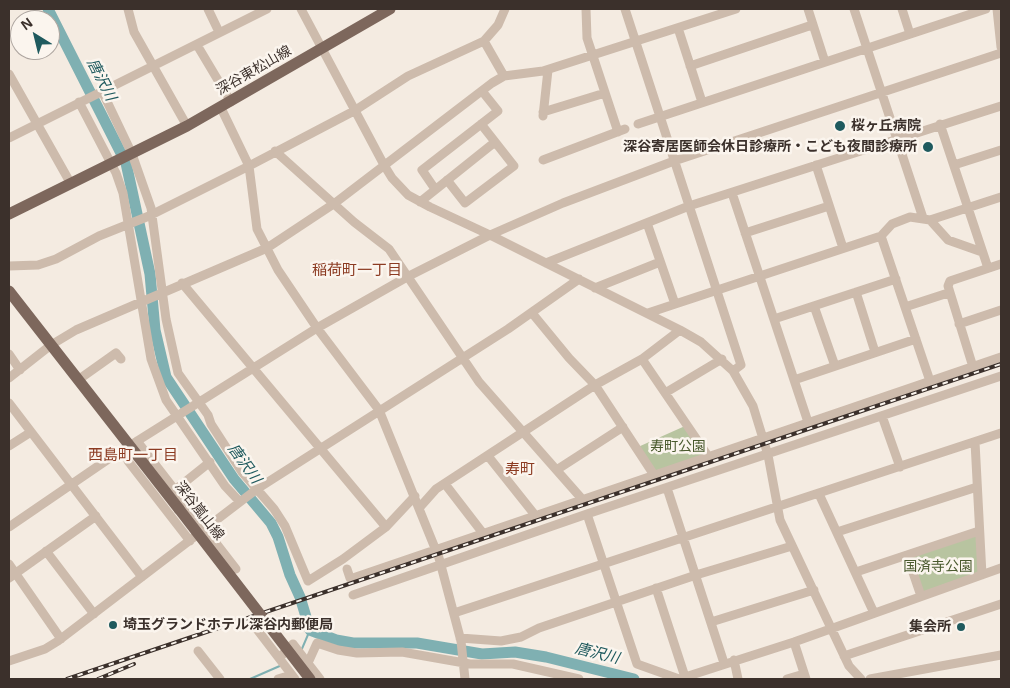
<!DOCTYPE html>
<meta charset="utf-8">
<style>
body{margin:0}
#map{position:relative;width:1010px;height:688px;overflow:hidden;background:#f4ebe1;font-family:Arial,sans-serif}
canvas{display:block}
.frame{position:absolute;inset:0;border:10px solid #3b302b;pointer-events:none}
.north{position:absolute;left:10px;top:10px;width:50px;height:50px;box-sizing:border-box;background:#fbf5ee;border:1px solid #aea6a0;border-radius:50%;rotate:324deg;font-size:14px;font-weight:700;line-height:20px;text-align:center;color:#3b302b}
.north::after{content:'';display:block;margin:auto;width:18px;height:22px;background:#1f5a5e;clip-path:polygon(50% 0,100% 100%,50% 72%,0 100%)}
</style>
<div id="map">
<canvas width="1010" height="688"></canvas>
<div class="frame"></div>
<div class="north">N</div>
</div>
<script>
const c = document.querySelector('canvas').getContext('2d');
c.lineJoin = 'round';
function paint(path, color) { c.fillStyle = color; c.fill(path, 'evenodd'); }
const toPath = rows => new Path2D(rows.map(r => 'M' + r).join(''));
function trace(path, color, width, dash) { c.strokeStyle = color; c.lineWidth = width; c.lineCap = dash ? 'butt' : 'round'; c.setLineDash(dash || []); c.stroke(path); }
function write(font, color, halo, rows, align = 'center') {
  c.font = font + ' Arial,"Noto Sans JP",sans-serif'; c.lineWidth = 5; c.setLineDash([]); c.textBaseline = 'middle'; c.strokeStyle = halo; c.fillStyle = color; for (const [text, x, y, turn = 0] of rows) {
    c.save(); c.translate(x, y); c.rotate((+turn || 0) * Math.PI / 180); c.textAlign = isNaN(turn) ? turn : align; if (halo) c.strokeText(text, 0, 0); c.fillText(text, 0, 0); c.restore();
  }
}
paint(toPath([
 [685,426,705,455,655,473,638,447],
 [979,531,982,575,921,596,907,555]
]), '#b8c4a0');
trace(toPath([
 [301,651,310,630],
 [250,679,282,665]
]), '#7fb0b2', 2);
trace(toPath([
 [48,9,126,163,150,274,155,330,166,377,234,479,271,523,278,537,290,575,300,597,310,630,336,640,353,643,417,643,482,654,515,652,546,657,634,679]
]), '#7fb0b2', 11);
trace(toPath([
 [128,9,134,32,187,126],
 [208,9,219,32],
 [301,9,384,165,392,178,408,195,430,207,490,235,680,330,701,342,733,371,753,406,768,455,780,520,849,666,861,679],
 [586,9,587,38,618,132],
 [625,9,741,365,733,371],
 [808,9,825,62],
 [854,9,923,218],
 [902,9,910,34],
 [997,9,1001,47],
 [678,28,702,102],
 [484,41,504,76],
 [197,45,231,102],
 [690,66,812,25],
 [9,74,71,184],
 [102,91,132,154,151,208,166,319,178,373,208,415,211,424,242,472,274,509,285,526,308,581,343,559,386,527,415,496],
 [79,102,116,173,123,193,151,359,166,400,225,486,240,502],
 [221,108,249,166,257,229,278,270,317,328,379,410,439,558,461,641,465,679],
 [543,112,605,93],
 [543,116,548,70],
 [638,124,986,9],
 [940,124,988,268],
 [9,138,267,9],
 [275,151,354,222,389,249,479,382,582,499],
 [543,160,625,129],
 [816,165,843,248],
 [954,165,1001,150],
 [447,180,465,203,514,166,481,124],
 [435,189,422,170,498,111,482,91],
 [732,193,808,422],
 [420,202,495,142],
 [930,220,1001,197],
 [647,223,675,304],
 [745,233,829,206],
 [881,236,930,381],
 [546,263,689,206,1001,106],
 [9,266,38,265,56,259,99,236,149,216,249,166,354,111,408,76,484,41,498,25,505,9],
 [182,283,386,527],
 [595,288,660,262],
 [856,292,875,352],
 [814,306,835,366],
 [905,307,948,293],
 [532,313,569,358,595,385,654,475],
 [648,313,881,236,892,224,910,217,930,220,948,240,982,252],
 [774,319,896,279],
 [959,324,1001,310],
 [9,354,20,370],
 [642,359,708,456],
 [973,367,948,286,950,281,1001,264],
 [9,378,51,345,76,330,267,248,335,203,492,83,504,76,543,71,736,9],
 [78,380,116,353,121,359],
 [794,380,916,339],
 [665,393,722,359],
 [9,403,142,577],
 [882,416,900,467],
 [137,441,236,569],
 [975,442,982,575],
 [9,446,31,432],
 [488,456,535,515],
 [128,461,190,541],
 [558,469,623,427],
 [445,484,482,532],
 [667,488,724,663],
 [175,490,210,462],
 [819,494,874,613],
 [420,507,436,489,595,385,642,359,680,330],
 [587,514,637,664,679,679],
 [9,527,107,460,317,328,407,277,490,235,563,203,674,161,1001,53],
 [837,532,977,487],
 [46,551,94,614],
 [907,555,921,596],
 [9,564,61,639],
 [347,569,350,578,353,578,1001,357],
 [856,572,979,531],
 [9,578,96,516],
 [656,588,685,677],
 [353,595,587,514,1001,376],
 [454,613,1001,433],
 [711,622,814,590],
 [256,628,295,679],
 [460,638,501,641,521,637,539,628,696,575,792,546],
 [794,642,806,679],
 [198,651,220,679],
 [844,656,1001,604],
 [279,658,293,644,320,679],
 [734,660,738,679],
 [9,661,45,649,58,641,257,489,508,329,579,279],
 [308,663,317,643,338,650,357,653,402,652,470,664,513,664,579,679],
 [278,679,291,675],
 [679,679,794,642,1001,568],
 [787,679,804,674],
 [870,679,1001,655]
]), '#cdbbac', 9);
trace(toPath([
 [9,214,187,126,390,9],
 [9,291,179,509]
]), '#7d675c', 11);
const rail = toPath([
 [67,679,1001,364],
 [98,679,134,664]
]);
trace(rail, '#3b302b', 4);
trace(rail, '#fbf5ee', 2, [5.5]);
trace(toPath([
 [179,509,310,679]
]), '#7d675c', 11);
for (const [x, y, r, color] of [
 [840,126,6,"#1f5a5e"],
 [928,147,6,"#1f5a5e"],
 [113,625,5,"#1f5a5e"],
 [961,627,5,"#1f5a5e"]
]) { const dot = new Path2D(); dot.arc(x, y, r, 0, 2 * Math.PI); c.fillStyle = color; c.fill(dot); trace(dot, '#fbf5ee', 2); }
write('14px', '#3b302b', '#fbf5ee', [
 ["深谷東松山線",254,71,-30],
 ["深谷嵐山線",199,511,52]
]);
write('bold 14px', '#3b302b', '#fbf5ee', [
 ["桜ヶ丘病院",851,126],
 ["深谷寄居医師会休日診療所・こども夜間診療所",917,147,"right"],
 ["埼玉グランドホテル深谷内郵便局",123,625],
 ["集会所",951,627,"right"]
], 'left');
write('14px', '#4a5a2e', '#fbf5ee', [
 ["寿町公園",678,447],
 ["国済寺公園",938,567]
]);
write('italic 15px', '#1f5a5e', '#fbf5ee', [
 ["唐沢川",101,80,63],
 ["唐沢川",244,464,54],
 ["唐沢川",597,654,14]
]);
write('15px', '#8c3b22', '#fbf5ee', [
 ["稲荷町一丁目",357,271],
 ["西島町一丁目",133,456],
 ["寿町",520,470]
]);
</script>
